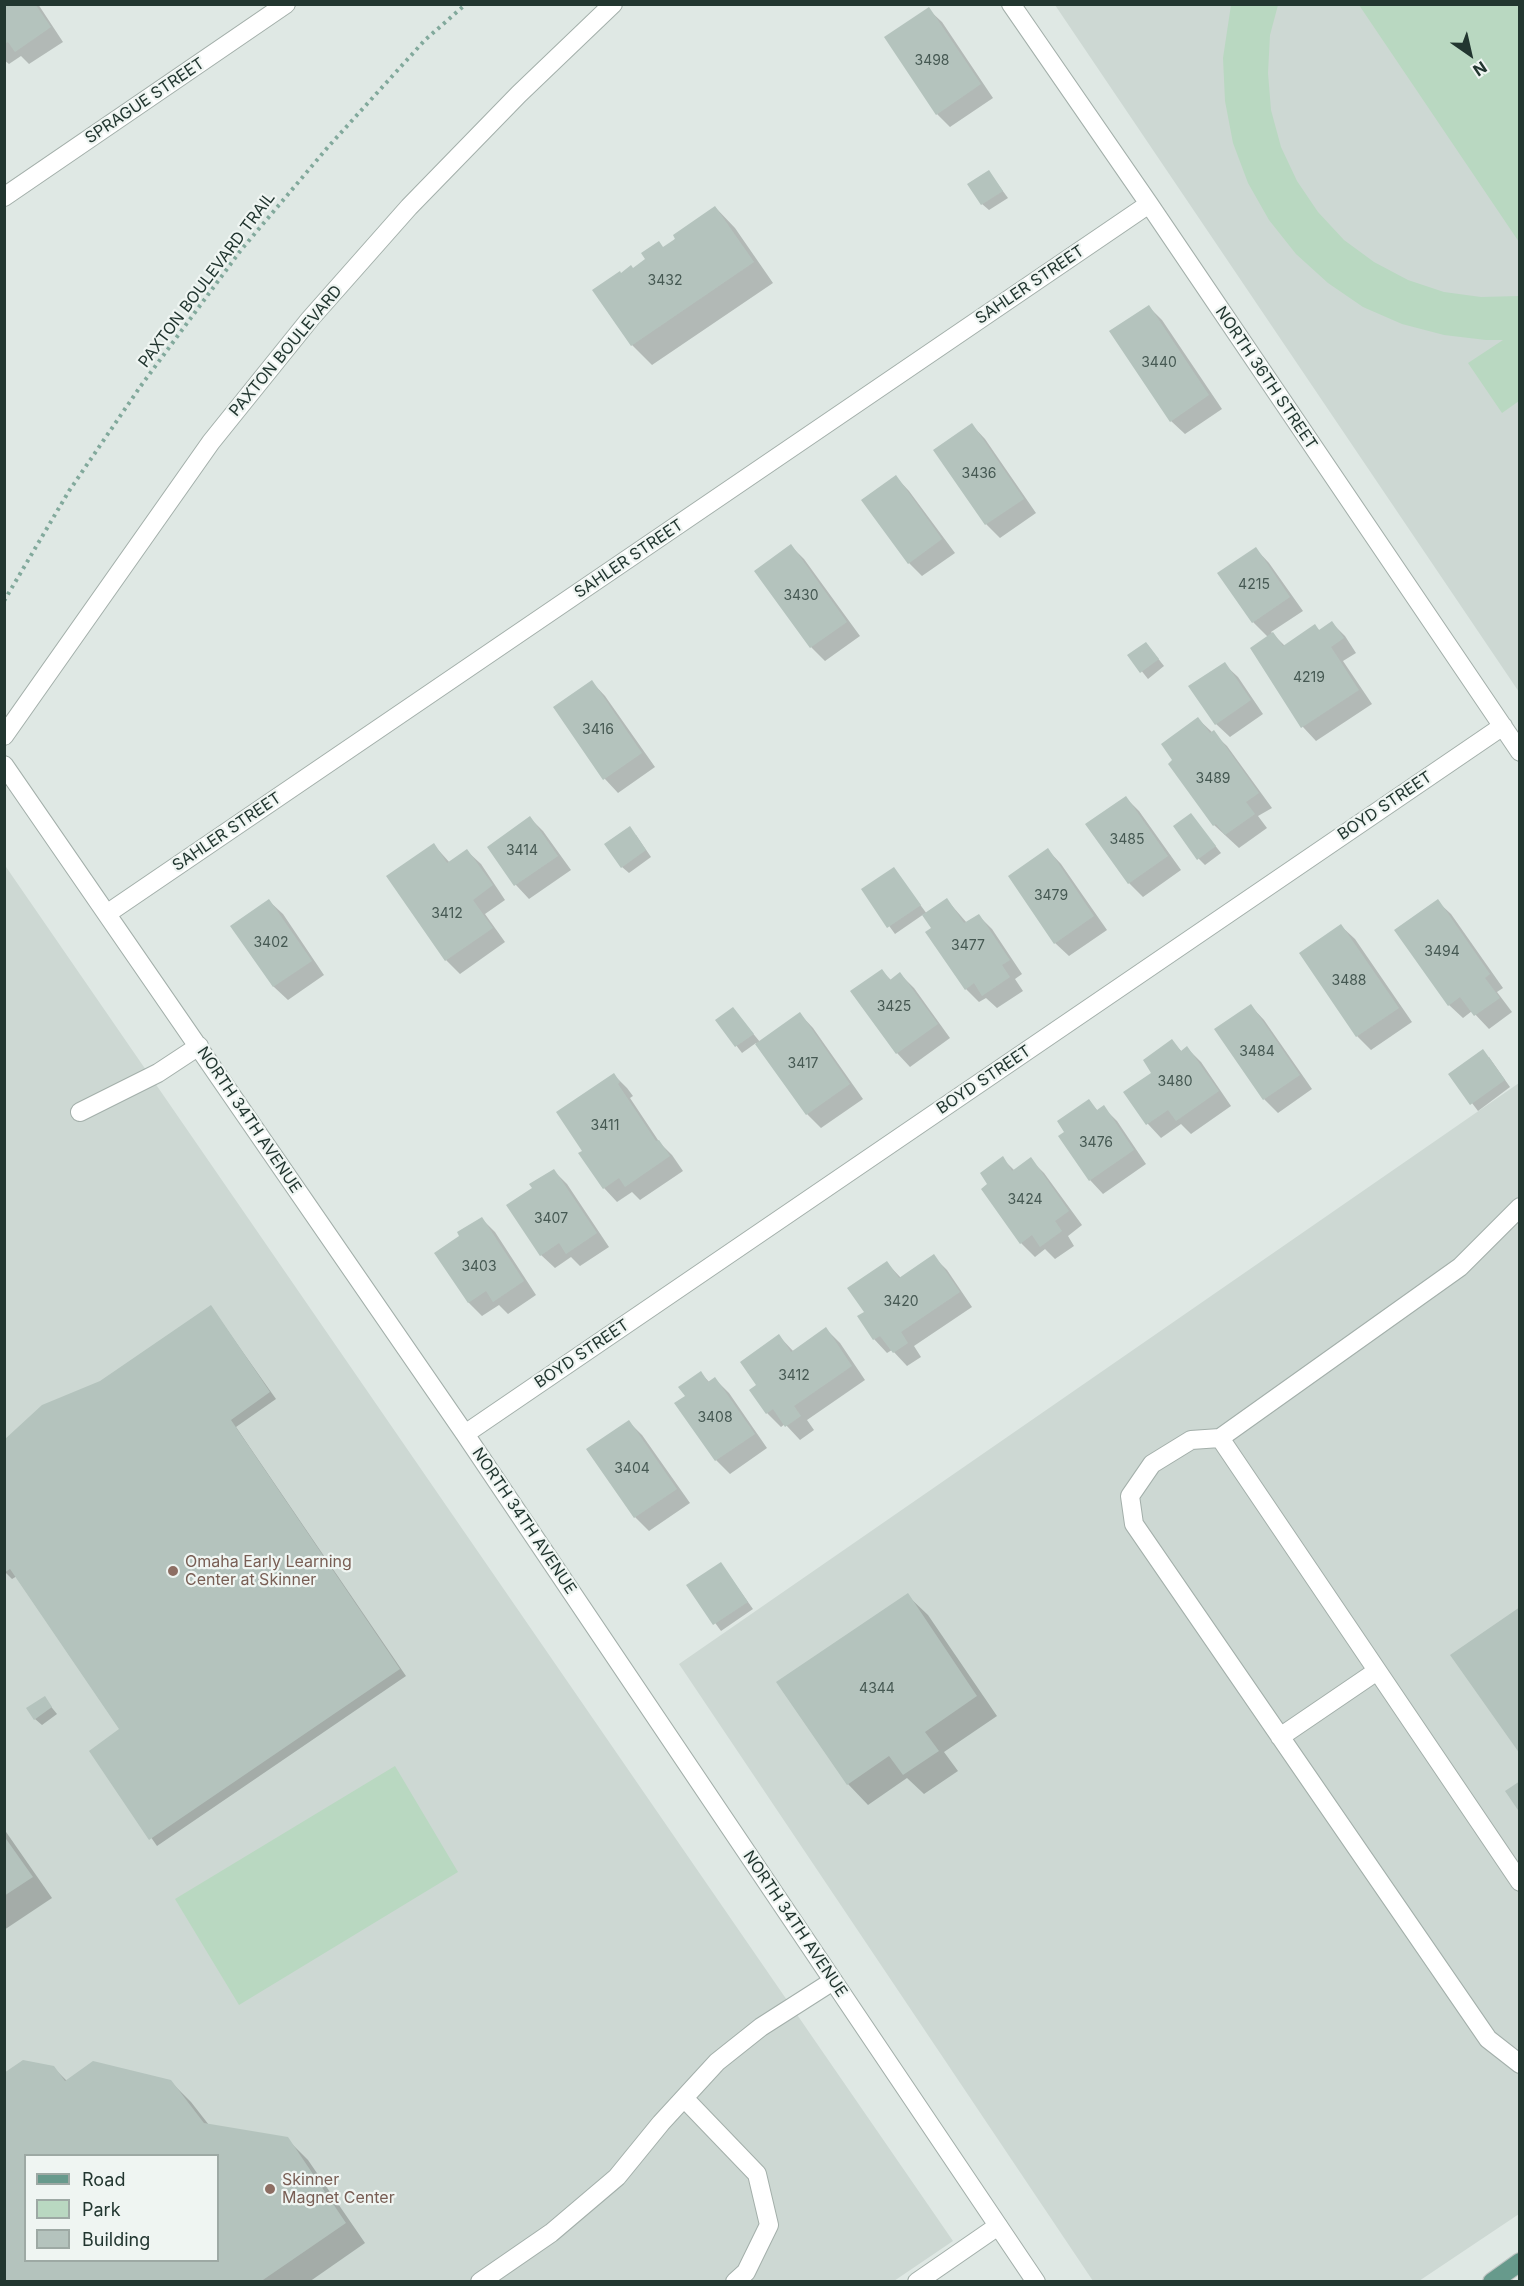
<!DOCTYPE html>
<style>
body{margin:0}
#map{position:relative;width:1524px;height:2286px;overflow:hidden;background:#dfe8e4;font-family:Inter,sans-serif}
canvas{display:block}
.frame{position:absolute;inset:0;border:6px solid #223630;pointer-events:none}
.legend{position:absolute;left:24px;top:2154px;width:195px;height:108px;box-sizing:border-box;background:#eff5f2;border:2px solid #9da9a4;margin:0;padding:8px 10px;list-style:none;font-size:18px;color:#223630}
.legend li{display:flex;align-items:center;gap:12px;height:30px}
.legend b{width:30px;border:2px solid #9da9a4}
.north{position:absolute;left:1440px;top:24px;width:60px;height:60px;-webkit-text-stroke:4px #eff5f2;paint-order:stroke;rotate:146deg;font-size:16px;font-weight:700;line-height:24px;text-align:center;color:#223630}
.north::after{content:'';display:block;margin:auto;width:21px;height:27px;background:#223630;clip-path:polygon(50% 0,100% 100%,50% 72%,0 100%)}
</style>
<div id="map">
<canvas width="1524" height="2286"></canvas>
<div class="frame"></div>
<ul class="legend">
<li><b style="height:8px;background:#679a8c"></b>Road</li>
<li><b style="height:16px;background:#b9d8c1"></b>Park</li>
<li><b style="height:16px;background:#b4c3bd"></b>Building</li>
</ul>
<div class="north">N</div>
</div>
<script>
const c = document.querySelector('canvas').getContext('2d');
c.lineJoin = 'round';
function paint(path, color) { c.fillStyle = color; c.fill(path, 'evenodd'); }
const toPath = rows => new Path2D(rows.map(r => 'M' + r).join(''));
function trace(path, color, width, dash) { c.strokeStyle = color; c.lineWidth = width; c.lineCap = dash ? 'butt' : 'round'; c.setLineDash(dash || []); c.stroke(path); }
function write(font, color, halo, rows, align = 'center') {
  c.font = font + ' Inter,sans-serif'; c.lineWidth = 4.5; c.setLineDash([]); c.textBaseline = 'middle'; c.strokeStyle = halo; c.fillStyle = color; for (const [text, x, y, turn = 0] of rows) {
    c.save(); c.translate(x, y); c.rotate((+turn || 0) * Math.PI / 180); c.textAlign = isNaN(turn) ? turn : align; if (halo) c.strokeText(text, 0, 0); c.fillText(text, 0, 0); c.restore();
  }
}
paint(toPath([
 [1055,5,1519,5,1519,692],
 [4,864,953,2241,894,2281,5,2281],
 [26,2156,218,2156,218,2260,26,2260],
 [1519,1083,1519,2214,1419,2281,1093,2281,679,1664]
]), '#cdd8d3');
paint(toPath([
 [1231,5,1278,5,1270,35,1268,73,1271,110,1281,147,1297,181,1318,212,1344,240,1374,262,1408,280,1444,292,1481,297,1519,296,1519,401,1502,413,1468,363,1503,340,1486,340,1444,335,1402,324,1363,307,1328,283,1296,254,1269,220,1248,183,1233,143,1225,101,1223,58],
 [1359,5,1519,5,1519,242],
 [395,1766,458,1872,239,2005,175,1899]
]), '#b9d8c1');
paint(toPath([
 [4,4,38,4,63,42,29,64,21,56,9,64,4,60],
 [928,9,942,22,993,98,950,127,937,114],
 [989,172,1008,198,989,210,982,204],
 [715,207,735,228,773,283,652,365,632,345,622,275,633,269,664,248],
 [1149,307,1162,320,1222,409,1185,434,1171,421],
 [972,425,985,439,1036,513,1000,538,986,524,935,451],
 [896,477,909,491,955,553,922,576,909,563],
 [791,546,804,559,860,636,825,661,811,647,756,572],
 [1256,549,1269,563,1303,611,1271,632,1285,646,1315,626,1320,631,1332,623,1345,636,1356,653,1343,661,1372,704,1316,741,1303,727,1252,648,1268,637,1253,622],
 [1146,643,1164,666,1148,679,1129,655],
 [1224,664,1238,677,1263,714,1230,737,1216,724],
 [592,682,605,696,655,767,618,793,605,779,555,708],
 [1198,719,1227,746,1272,808,1258,816,1267,828,1239,848,1214,825,1170,764],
 [1126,798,1139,811,1181,870,1143,897,1129,883,1087,824],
 [1191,815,1221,853,1205,865,1199,859],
 [530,818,543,831,571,870,529,899,516,885,489,847],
 [636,835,651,857,629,873,622,867],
 [434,845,450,863,467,851,481,864,505,900,485,914,505,942,460,974,446,960],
 [1048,850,1061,864,1107,930,1069,956,1055,943],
 [894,869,927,914,947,900,967,923,979,916,992,929,1022,974,1015,979,1023,991,997,1008,986,998,979,1002,966,989,924,914,895,934,863,890],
 [269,901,283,914,324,975,288,1000,274,987,232,926],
 [1437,901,1451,914,1503,988,1497,992,1512,1012,1489,1029,1472,1011,1463,1018,1449,1005],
 [1341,926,1355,939,1412,1022,1371,1050,1357,1036,1301,954],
 [882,971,891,980,900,974,914,988,950,1038,910,1067,897,1053],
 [1251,1006,1264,1020,1312,1089,1278,1113,1264,1099],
 [733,1009,760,1042,800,1014,813,1028,863,1099,821,1128,807,1114,756,1043,742,1053,717,1020],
 [1172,1041,1182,1052,1187,1048,1201,1062,1231,1106,1191,1134,1181,1124,1161,1138,1148,1124,1126,1092,1153,1073],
 [1489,1057,1510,1087,1478,1111,1450,1074],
 [614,1075,627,1088,633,1096,630,1098,660,1143,672,1155,683,1171,640,1200,632,1192,617,1202,604,1188,584,1151],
 [1088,1101,1098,1111,1103,1107,1117,1121,1146,1164,1103,1194,1090,1180,1066,1132],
 [1002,1158,1015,1171,1030,1159,1044,1173,1082,1225,1068,1236,1074,1246,1055,1259,1045,1249,1035,1257,1021,1243,983,1189,990,1184],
 [554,1171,567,1184,609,1247,580,1266,571,1257,555,1268,541,1255,534,1188],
 [481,1218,495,1232,536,1295,508,1314,499,1305,482,1316,469,1303,436,1253,461,1236],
 [933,1256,947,1270,972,1307,914,1346,921,1357,907,1366,892,1350,887,1353,874,1339,866,1312,887,1263,901,1278],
 [211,1307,276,1399,236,1427,406,1676,157,1846,91,1751,121,1730,17,1576,12,1579,4,1571,101,1382],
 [826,1329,840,1343,865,1380,807,1420,814,1430,800,1440,785,1424,781,1427,767,1413,758,1385,779,1336,794,1352],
 [701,1373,710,1383,715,1379,729,1393,767,1448,730,1474,716,1460,687,1397],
 [629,1422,642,1435,690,1503,649,1531,635,1517,588,1449],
 [721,1564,753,1609,721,1631,688,1586],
 [907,1595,928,1615,997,1716,944,1752,958,1771,924,1794,907,1778,868,1805,848,1784,778,1683],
 [44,1698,57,1714,42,1725,35,1719],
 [4,1829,52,1898,4,1930],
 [53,2067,67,2081,170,2081,191,2102,209,2125,287,2139,308,2160,365,2243,309,2282,4,2282,4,2075],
 [26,2156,218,2156,218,2260,26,2260]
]), '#0003');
paint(toPath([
 [4,4,35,4,51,27,15,52,8,42,4,44],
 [929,7,981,84,936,115,884,37],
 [989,170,1003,191,981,205,967,184],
 [715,206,754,262,631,346,592,290,620,271,621,273,631,265,633,268,645,259,641,253,659,241,663,247,675,239,673,235],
 [1149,305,1209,395,1170,422,1109,331],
 [972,423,1024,499,985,525,933,450],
 [896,475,942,539,908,564,861,500],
 [791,544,847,622,810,648,754,571],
 [1256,547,1290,597,1252,623,1217,573],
 [1332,621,1344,638,1331,647,1359,690,1301,728,1250,648,1273,632,1283,646,1315,624,1319,630],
 [1146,642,1159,659,1140,673,1127,655],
 [1225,662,1251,700,1215,725,1188,686],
 [592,680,642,753,603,780,553,707],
 [1198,717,1210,733,1214,730,1259,793,1246,802,1255,814,1225,835,1216,824,1213,826,1168,764,1172,760,1161,744],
 [1126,796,1168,856,1128,884,1085,824],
 [1191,813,1216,846,1197,860,1173,826],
 [530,816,558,856,514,886,487,847],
 [630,826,646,850,621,868,604,844],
 [434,843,447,863,467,849,493,885,473,900,493,928,445,961,386,876],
 [1048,848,1094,916,1054,944,1008,876],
 [894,867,921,905,887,928,861,889],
 [947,898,964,923,979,914,1010,960,1002,965,1010,977,982,996,974,983,965,990,925,932,931,928,922,915],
 [269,899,312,961,273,987,230,926],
 [1438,899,1490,974,1485,978,1500,998,1474,1016,1460,997,1448,1006,1394,930],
 [1341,924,1399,1008,1356,1037,1299,953],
 [882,969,890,980,900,972,938,1024,896,1054,850,991],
 [1251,1004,1300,1075,1263,1100,1214,1029],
 [733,1007,754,1034,735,1047,715,1020],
 [800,1012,850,1084,806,1115,755,1044],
 [1172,1039,1181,1051,1187,1046,1219,1091,1176,1121,1168,1110,1146,1125,1123,1092,1151,1073,1143,1060],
 [1483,1049,1505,1080,1470,1105,1448,1074],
 [614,1073,620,1082,618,1084,656,1141,659,1140,670,1156,625,1187,619,1178,603,1189,578,1153,582,1151,556,1112],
 [1089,1099,1097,1110,1104,1105,1134,1150,1089,1181,1058,1136,1064,1132,1057,1121],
 [1003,1156,1012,1171,1031,1157,1069,1211,1055,1221,1062,1231,1040,1247,1032,1235,1020,1244,981,1189,987,1184,980,1173],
 [554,1169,597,1233,566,1254,559,1243,540,1256,506,1205,532,1188,529,1184],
 [482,1217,524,1281,493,1302,486,1291,468,1303,434,1253,459,1236,457,1232],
 [934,1254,960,1292,901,1332,908,1343,893,1353,880,1336,873,1340,857,1316,864,1312,847,1288,887,1261,899,1278],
 [211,1305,270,1392,231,1420,400,1669,149,1840,89,1751,119,1729,10,1569,4,1573,4,1440,42,1405,100,1381],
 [826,1327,852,1366,794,1406,801,1416,785,1427,773,1409,766,1414,749,1390,756,1385,740,1362,779,1334,791,1352],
 [701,1371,708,1382,715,1377,755,1434,715,1461,674,1403,685,1396,678,1387],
 [629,1420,677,1489,634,1518,586,1449],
 [721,1562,748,1602,713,1625,686,1585],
 [908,1593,977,1696,925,1732,939,1751,903,1775,889,1756,847,1785,776,1682],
 [1520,1607,1520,1754,1450,1655],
 [45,1696,52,1707,34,1720,26,1708],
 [1520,1781,1520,1813,1505,1791],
 [4,1836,33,1877,4,1896],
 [23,2060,54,2066,65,2081,93,2061,171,2080,204,2123,288,2137,346,2223,260,2282,4,2282,4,2073],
 [26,2156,218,2156,218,2260,26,2260]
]), '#b4c3bd');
const service = toPath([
 [80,1112,158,1073,199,1046],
 [1520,1207,1460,1267,1220,1438,1520,1882],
 [1220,1438,1191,1440,1152,1464,1130,1496,1134,1524,1488,2039,1520,2064],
 [1280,1737,1377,1671],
 [684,2098,757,2174,769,2225,746,2272,735,2282],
 [480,2282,551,2233,617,2177,661,2123,717,2062,761,2027,833,1981],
 [917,2282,998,2226]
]);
const minor = toPath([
 [1011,4,1149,204,1520,752],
 [4,197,286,4],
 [4,765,465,1434,1036,2282],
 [108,913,1149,204],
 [465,1434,1503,726]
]);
const tertiary = toPath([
 [4,736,211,442,310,319,409,207,519,94,613,4]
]);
const primary = toPath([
 [1492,2282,1520,2262]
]);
trace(service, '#a3afaa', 20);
trace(minor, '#a3afaa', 20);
trace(tertiary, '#a3afaa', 20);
trace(primary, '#bdc3c1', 20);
trace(toPath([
 [4,601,69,491,140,387,241,250,328,147,425,40,466,4]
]), '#82a99c', 4, [3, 4.5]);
trace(service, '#fff', 18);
trace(minor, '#fff', 18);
trace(tertiary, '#fff', 18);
trace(primary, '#679a8c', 18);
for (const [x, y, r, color] of [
 [173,1571,6,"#8d6e63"],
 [270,2189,6,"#8d6e63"]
]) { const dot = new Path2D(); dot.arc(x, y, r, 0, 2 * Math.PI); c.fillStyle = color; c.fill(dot); trace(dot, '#eff5f2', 2); }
write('14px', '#465953', null, [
 ["3498",932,61],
 ["3432",665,281],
 ["3440",1159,363],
 ["3436",979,474],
 ["4215",1254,585],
 ["3430",801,596],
 ["4219",1309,678],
 ["3416",598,730],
 ["3489",1213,779],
 ["3485",1127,840],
 ["3414",522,851],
 ["3479",1051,896],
 ["3412",447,914],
 ["3402",271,943],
 ["3477",968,946],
 ["3494",1442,952],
 ["3488",1349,981],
 ["3425",894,1007],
 ["3484",1257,1052],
 ["3417",803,1064],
 ["3480",1175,1082],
 ["3411",605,1126],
 ["3476",1096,1143],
 ["3424",1025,1200],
 ["3407",551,1219],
 ["3403",479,1267],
 ["3420",901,1302],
 ["3412",794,1376],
 ["3408",715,1418],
 ["3404",632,1469],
 ["4344",877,1689]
]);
write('16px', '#223630', '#eff5f2', [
 ["SPRAGUE STREET",145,101,-34],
 ["PAXTON BOULEVARD TRAIL",207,280,-53],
 ["SAHLER STREET",1030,285,-34],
 ["PAXTON BOULEVARD",286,351,-50],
 ["NORTH 36TH STREET",1266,378,56],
 ["SAHLER STREET",629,559,-34],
 ["BOYD STREET",1385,806,-34],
 ["SAHLER STREET",227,832,-34],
 ["BOYD STREET",984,1080,-34],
 ["NORTH 34TH AVENUE",249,1120,56],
 ["BOYD STREET",582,1354,-34],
 ["NORTH 34TH AVENUE",524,1521,56],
 ["NORTH 34TH AVENUE",795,1924,56]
]);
write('16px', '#785e54', '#eff5f2', [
 ["Omaha Early Learning",185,1562],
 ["Center at Skinner",185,1580],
 ["Skinner",282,2180],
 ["Magnet Center",282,2198]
], 'left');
</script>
